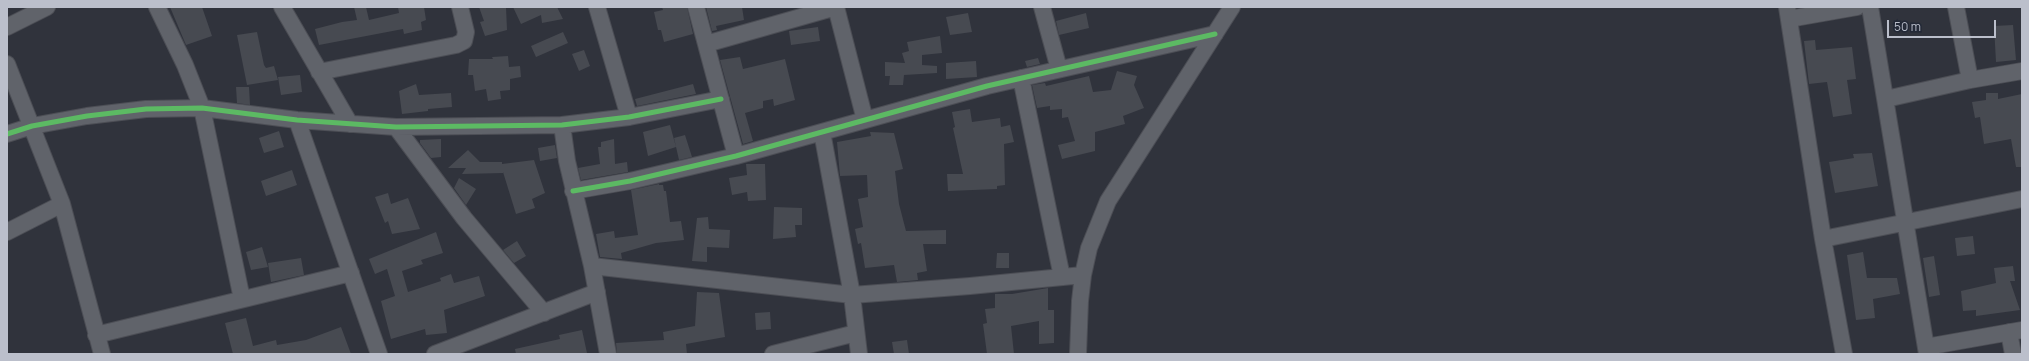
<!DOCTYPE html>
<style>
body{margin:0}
#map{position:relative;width:2029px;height:361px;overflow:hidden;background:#30333c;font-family:Manrope,sans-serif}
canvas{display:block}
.frame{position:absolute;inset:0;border:8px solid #bbbfcb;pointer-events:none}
.scale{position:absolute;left:1887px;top:20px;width:109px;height:18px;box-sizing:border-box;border:2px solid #bbbfcb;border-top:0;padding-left:5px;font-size:12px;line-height:14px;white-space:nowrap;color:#bbbfcb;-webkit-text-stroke:3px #232937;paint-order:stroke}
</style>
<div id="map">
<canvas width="2029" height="361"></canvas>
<div class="frame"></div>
<div class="scale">50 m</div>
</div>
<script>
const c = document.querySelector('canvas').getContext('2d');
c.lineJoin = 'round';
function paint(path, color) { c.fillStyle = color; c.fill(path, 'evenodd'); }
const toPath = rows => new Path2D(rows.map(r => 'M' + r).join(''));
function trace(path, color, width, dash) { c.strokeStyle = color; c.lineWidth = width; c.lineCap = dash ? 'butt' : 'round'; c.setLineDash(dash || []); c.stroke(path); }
paint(toPath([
 [170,7,202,7,212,36,186,45],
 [354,7,366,7,369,20,399,13,398,7,424,7,426,20,421,22,422,30,404,34,403,29,319,45,315,29,342,22,357,20],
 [479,7,506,7,507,30,485,36,480,22,484,21],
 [513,7,557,7,563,19,542,23,541,15,521,24],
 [662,7,687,7,693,34,664,42,661,30,658,30,654,12,663,10],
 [706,7,742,7,744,20,716,26,717,30,712,31],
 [968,13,972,32,950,35,946,17],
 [1086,13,1089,28,1059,35,1056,21],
 [2013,25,2016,60,1996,62,1994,26],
 [818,27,820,41,791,45,789,31],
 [257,32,264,65,266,68,274,66,278,80,247,85,237,35],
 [563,32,568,43,536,57,531,46],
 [940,36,942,53,922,55,922,65,937,66,937,73,904,75,903,85,889,85,890,76,885,76,885,62,905,63,902,53,909,51,907,42],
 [1815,40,1816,50,1852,47,1856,79,1847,80,1852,114,1833,117,1827,82,1809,84,1804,41],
 [584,50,590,66,579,71,572,54],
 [508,56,509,67,520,66,521,77,510,79,510,90,500,91,501,99,488,101,486,89,475,91,473,75,468,75,469,59,493,59,492,57],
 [740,57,743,69,785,59,795,100,774,106,773,99,763,101,763,108,745,113,753,141,743,144,720,60],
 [1038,58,1040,64,1027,67,1025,61],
 [976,61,977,77,946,79,946,63],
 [1117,71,1137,76,1134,85,1144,108,1123,116,1125,124,1095,132,1095,151,1062,159,1058,145,1075,141,1068,117,1062,118,1062,109,1050,110,1050,106,1037,108,1032,85,1045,83,1046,86,1089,76,1093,92,1111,90],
 [300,75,302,92,281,95,278,77],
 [416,84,419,95,451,93,452,107,428,109,428,111,402,114,399,91],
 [693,84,696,94,637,106,635,99],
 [236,87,249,87,250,105,237,103],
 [1986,93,1998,93,1998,99,2022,94,2022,167,2016,167,2011,139,1984,144,1980,117,1975,118,1972,102,1986,100],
 [970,109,972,122,1000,118,1001,127,1010,125,1014,142,1004,144,1005,185,997,186,997,189,948,191,947,174,963,174,953,128,955,127,952,112],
 [670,125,676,147,648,156,643,132],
 [279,131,284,147,264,153,259,138],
 [870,132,894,133,903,169,895,171,899,204,906,231,946,230,946,244,923,244,927,271,917,273,918,280,897,282,894,265,865,268,861,243,858,244,855,229,863,227,858,199,868,197,867,175,840,176,837,142,871,136],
 [685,135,692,157,679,160,674,138],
 [441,139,441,157,431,158,420,143,420,140],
 [614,139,615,164,627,162,628,172,581,180,578,168,600,164,598,147,601,147,601,142],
 [555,145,557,158,540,161,538,148],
 [468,150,480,162,502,162,502,164,534,160,545,193,532,199,535,208,516,214,503,172,503,173,462,174,466,168,448,168],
 [1872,153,1878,186,1835,193,1829,162,1854,158,1853,154],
 [746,164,765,164,766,200,748,201,747,192,732,195,729,178,747,175],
 [292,170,297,185,266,196,261,181],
 [459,178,476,189,466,205,454,188],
 [659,184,659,185,663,185,664,191,666,191,670,222,681,221,684,240,656,243,621,253,622,259,600,257,596,234,614,231,615,238,638,235,631,190],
 [388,193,391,204,408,198,420,229,392,234,388,221,385,223,375,197],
 [774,207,802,208,802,225,795,225,796,237,773,239],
 [708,217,709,229,730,230,729,248,707,247,707,262,692,261,697,218],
 [436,232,443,253,421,260,423,264,402,271,408,292,441,281,440,278,451,274,454,283,479,276,485,296,444,310,447,333,426,335,425,329,391,339,381,301,395,296,387,269,375,274,369,259],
 [1973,236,1975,254,1957,256,1955,238],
 [517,241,526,256,514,263,503,250],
 [262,247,268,267,251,270,246,252],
 [1863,252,1867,278,1897,278,1900,294,1873,299,1875,318,1856,320,1847,255],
 [997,253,1009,253,1009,268,996,268],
 [1934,256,1940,295,1929,297,1923,258],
 [301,258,304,275,271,282,268,263],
 [2013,266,2015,281,2010,281,2020,310,1976,316,1976,310,1963,311,1961,291,1996,283,1994,268],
 [1048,288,1048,310,1054,310,1054,343,1039,344,1039,321,1011,326,1014,354,987,354,983,324,987,323,985,309,995,308,995,294,1012,294],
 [697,292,719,293,725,337,686,344,687,354,617,354,616,343,664,340,663,332,695,326],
 [770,312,771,329,756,330,755,313],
 [246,318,253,346,276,340,277,345,306,340,341,327,351,354,233,354,225,323],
 [582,330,587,353,516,354,515,349,560,339,559,335],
 [907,340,909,354,894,354,892,342]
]), '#474a51');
const street = toPath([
 [157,7,185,65,202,108,242,299],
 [282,7,350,124],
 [597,7,629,117],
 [696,7,736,156],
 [836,7,865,120],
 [1042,7,1059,69],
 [1787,7,1823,239,1844,354],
 [1870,7,1927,354],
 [1956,7,1970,80],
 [1789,19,1857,7],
 [7,27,47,7],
 [706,44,836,7],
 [7,64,62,204,102,354],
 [319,72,456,45,464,41,466,32,460,7],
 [1021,78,1062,277],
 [1886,99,1970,80,2022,71],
 [297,120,379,354],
 [562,125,567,161,592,266,608,354],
 [396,127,464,218,544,313],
 [822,132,852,295,859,354],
 [7,134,32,126,87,116,146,109,202,108,297,120,396,127,562,125,629,117,721,99],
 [573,191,630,181,736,156,987,86,1215,34],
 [7,232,62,204],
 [1823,239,2022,199],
 [592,266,852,295,970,286,1083,275],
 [2009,332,2013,354],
 [96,335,351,273],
 [1926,347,2022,330],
 [435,354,597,292],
 [773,354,856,333],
 [1078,354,1080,301,1083,275,1089,248,1108,201,1232,7]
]);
trace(street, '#4c4e55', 18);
trace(street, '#60636a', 16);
trace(toPath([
 [7,134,32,126,87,116,146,109,202,108,297,120,396,127,562,125,629,117,721,99],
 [573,191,630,181,736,156,987,86,1215,34]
]), '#5cba63', 5);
</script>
